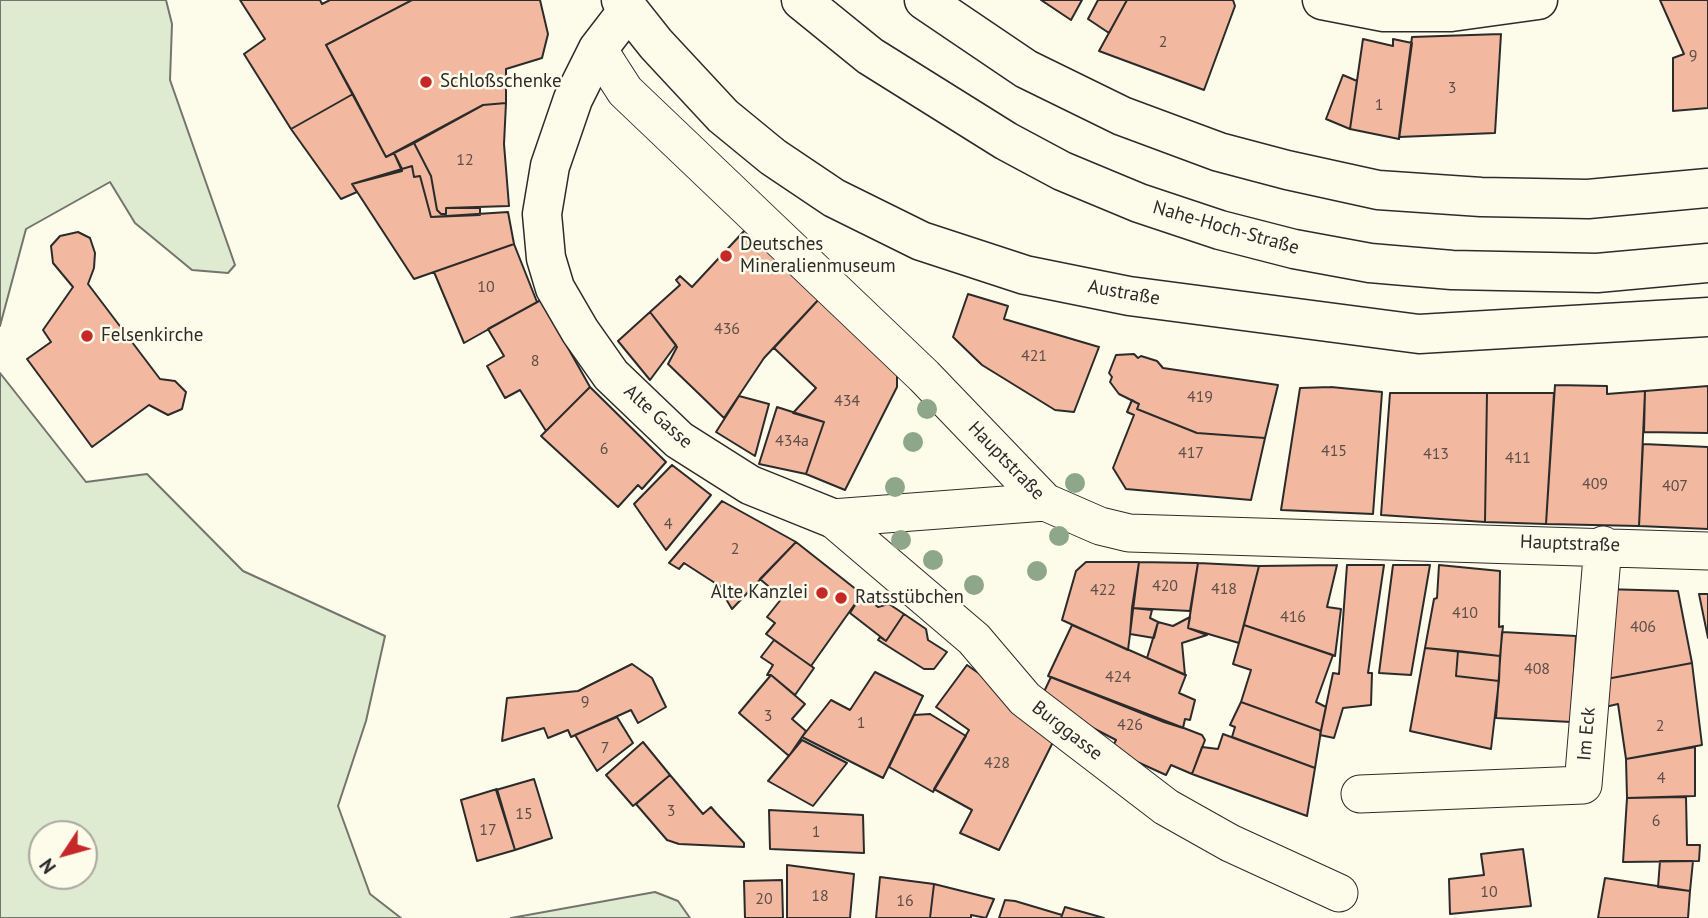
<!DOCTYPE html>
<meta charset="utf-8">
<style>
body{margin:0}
#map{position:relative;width:1708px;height:918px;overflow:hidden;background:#fdfbea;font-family:"PT Sans",sans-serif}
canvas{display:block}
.north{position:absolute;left:28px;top:820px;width:70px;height:70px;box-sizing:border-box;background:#fdfbea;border:2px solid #a9a89e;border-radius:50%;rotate:234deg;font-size:19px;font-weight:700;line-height:28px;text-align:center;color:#2b2b2b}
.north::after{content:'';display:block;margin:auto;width:24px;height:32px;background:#c62828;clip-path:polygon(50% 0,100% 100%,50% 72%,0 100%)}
</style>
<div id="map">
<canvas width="1708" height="918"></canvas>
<div class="north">N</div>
</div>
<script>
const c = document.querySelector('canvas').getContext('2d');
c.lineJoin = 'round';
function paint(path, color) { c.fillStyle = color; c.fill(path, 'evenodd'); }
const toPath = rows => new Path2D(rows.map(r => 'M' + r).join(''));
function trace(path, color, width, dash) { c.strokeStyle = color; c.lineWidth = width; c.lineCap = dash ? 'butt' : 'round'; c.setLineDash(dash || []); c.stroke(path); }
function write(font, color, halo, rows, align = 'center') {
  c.font = font + ' "PT Sans",sans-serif'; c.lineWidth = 5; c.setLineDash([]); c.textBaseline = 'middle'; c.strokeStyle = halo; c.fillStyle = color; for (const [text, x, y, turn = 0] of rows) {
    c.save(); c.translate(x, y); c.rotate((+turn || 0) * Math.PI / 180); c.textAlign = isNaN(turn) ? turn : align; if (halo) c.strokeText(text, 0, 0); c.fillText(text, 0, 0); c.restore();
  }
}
const green = toPath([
 [0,0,166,0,172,24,170,80,235,265,228,273,192,270,135,223,110,182,26,229,0,326,0,0],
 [0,373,86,482,147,474,243,571,385,636,366,721,338,806,370,894,401,918,0,918,0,373],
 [42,834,84,834,84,876,42,876,42,834],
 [655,892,678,901,690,918,511,918,655,892]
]);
paint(green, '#deebd1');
trace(green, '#74746e', 2);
const building = toPath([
 [240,0,320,0,322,4,330,0,412,0,326,45,353,94,291,129,244,54,265,39,240,0],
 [412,0,540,0,548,34,542,58,506,69,506,103,483,105,386,157,326,45,412,0],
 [1041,0,1082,0,1071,20,1041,0],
 [1098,0,1127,0,1109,33,1088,19,1098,0],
 [1127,0,1233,0,1235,6,1204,90,1099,51,1127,0],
 [1660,0,1708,0,1708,108,1673,111,1673,58,1684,54,1660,0],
 [1501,34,1495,133,1399,137,1412,37,1501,34],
 [1363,39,1393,46,1393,39,1412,43,1399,139,1350,129,1363,39],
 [1343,75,1357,81,1350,129,1326,119,1343,75],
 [353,94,386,157,394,153,402,171,352,184,357,192,341,199,291,129,353,94],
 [506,103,504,144,509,206,446,208,446,214,441,214,437,210,431,176,414,143,483,105,506,103],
 [414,143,431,176,437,210,441,214,446,214,446,208,480,208,480,215,431,217,420,176,414,177,412,166,402,169,394,153,414,143],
 [412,166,414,177,420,176,431,217,508,212,514,244,414,279,352,184,412,166],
 [745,230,820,298,764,358,724,418,668,364,677,347,650,312,680,285,676,280,680,276,692,287,745,230],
 [78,232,90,238,95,253,94,268,88,284,160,379,175,381,186,392,182,409,168,415,149,405,92,447,27,359,51,342,43,330,73,287,53,263,51,246,60,236,78,232],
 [514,244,537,302,464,343,434,272,514,244],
 [968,294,1008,306,1004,319,1099,347,1074,412,1055,410,982,365,953,337,968,294],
 [820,298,897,369,897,387,845,490,806,474,824,422,793,413,816,388,774,348,820,298],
 [541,300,590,387,546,431,520,390,505,398,487,366,504,356,488,329,541,300],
 [650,312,676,345,650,380,618,341,650,312],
 [1134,354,1138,358,1141,356,1157,361,1163,368,1278,385,1265,438,1197,433,1137,409,1139,404,1119,394,1110,382,1112,377,1109,373,1116,355,1134,354],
 [1555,385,1607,386,1607,394,1645,391,1639,526,1546,524,1555,385],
 [1708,386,1708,433,1644,432,1645,391,1708,386],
 [590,387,666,462,642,489,638,485,618,507,541,436,590,387],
 [1331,387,1382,392,1373,514,1281,510,1300,388,1331,387],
 [1390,393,1487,393,1485,522,1381,515,1390,393],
 [1487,393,1554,393,1546,524,1485,522,1487,393],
 [739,396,769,404,755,456,716,432,739,396],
 [1132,400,1139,404,1137,409,1197,433,1265,438,1251,500,1126,489,1113,468,1134,415,1127,412,1132,400],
 [777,407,824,422,806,474,759,464,777,407],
 [1643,444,1708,447,1708,529,1639,526,1643,444],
 [672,465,711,495,666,550,634,504,672,465],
 [722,501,796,542,732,609,726,599,732,594,684,563,679,569,669,563,722,501],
 [796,542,862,594,811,666,766,634,775,623,767,617,782,598,760,579,796,542],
 [1086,562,1139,562,1128,650,1062,620,1076,571,1086,562],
 [1139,562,1198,563,1190,611,1132,608,1139,562],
 [1198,563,1259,566,1239,643,1188,628,1198,563],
 [1337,565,1327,607,1341,609,1335,656,1244,625,1259,566,1337,565],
 [1347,565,1384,565,1368,673,1372,673,1371,705,1343,708,1334,738,1320,735,1333,673,1339,674,1347,565],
 [1393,565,1430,565,1411,675,1379,673,1393,565],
 [1439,565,1500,571,1499,627,1503,626,1500,656,1425,648,1434,599,1437,598,1439,565],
 [1602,589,1678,591,1692,663,1601,680,1602,589],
 [862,594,878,607,889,604,904,614,886,641,850,613,862,594],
 [1699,594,1708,594,1708,638,1699,594],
 [1132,608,1152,610,1150,618,1158,622,1154,638,1130,634,1132,608],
 [904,614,926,629,928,640,947,652,934,669,924,669,878,640,880,637,886,641,904,614],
 [1190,617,1188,628,1207,635,1182,643,1185,675,1147,658,1158,622,1173,626,1190,617],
 [1072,625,1186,675,1179,693,1195,700,1190,720,1185,719,1183,728,1164,722,1048,676,1072,625],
 [1244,625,1333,655,1316,702,1326,707,1321,731,1241,702,1251,670,1233,664,1244,625],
 [1502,632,1576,636,1571,722,1496,718,1502,632],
 [774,640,814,668,795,695,771,675,767,675,773,665,761,657,774,640],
 [1425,648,1458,651,1456,676,1499,681,1491,749,1410,731,1425,648],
 [1458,651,1500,656,1499,681,1456,676,1458,651],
 [1692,663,1702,745,1626,759,1618,704,1605,707,1601,680,1692,663],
 [632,664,652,678,666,707,638,723,631,710,571,737,568,730,548,738,544,728,502,741,507,698,578,691,632,664],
 [967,665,1014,698,1056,736,999,850,960,833,972,810,934,789,969,730,936,707,967,665],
 [875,672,923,696,883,778,802,737,831,700,850,710,875,672],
 [771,675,805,704,792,719,806,731,789,756,739,713,771,675],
 [1051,677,1202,735,1205,740,1192,774,1171,765,1166,775,1111,750,1116,740,1070,716,1042,696,1051,677],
 [1241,702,1321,731,1315,768,1232,737,1235,727,1230,725,1241,702],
 [930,714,966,736,933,792,889,767,914,715,930,714],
 [617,717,633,743,597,771,575,735,617,717],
 [1223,734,1315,768,1307,816,1192,774,1202,747,1218,749,1223,734],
 [802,740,847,763,813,806,768,781,802,740],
 [643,742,670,775,633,806,606,775,643,742],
 [1695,747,1695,796,1627,798,1626,759,1695,747],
 [670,775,703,814,711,807,717,814,744,843,744,847,679,844,667,840,636,804,670,775],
 [534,779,552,838,515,850,496,790,534,779],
 [497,789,515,850,477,861,461,800,497,789],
 [1686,797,1687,845,1700,845,1699,861,1623,862,1627,798,1686,797],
 [769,810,863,815,864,853,770,849,769,810],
 [1523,849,1531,906,1450,914,1449,879,1484,875,1481,854,1523,849],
 [1660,861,1693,861,1690,891,1658,887,1660,861],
 [787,865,854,874,850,918,787,918,787,865],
 [880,877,934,884,930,918,876,918,880,877],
 [1605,878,1690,891,1688,918,1598,918,1605,878],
 [782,880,783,918,745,918,744,881,782,880],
 [934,884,994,899,986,918,971,915,971,918,930,918,934,884],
 [1005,900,1015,901,1062,915,1061,918,999,918,1005,900],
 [1065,907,1104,918,1061,918,1065,907]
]);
paint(building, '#f2b8a0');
trace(building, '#2b2b2b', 2);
const pedestrian = toPath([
 [598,49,625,91,924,376,1045,502,1100,526,1129,533,1708,551],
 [832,518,974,639,1025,699,1166,807,1230,843,1339,893],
 [832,518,1045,502],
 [1360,794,1583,785,1603,545]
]);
const minor = toPath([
 [621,0,656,44,723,116,773,157,834,198,921,241,1025,275,1129,296,1419,334,1708,317],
 [1322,0,1384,12,1451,12,1538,0],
 [628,10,598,49,573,99,550,166,542,214,546,258,555,288,580,331,611,375,679,440,750,485,832,518]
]);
const primary = toPath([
 [801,0,870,56,1006,141,1062,171,1139,203,1220,230,1294,249,1370,263,1452,270,1597,273,1708,263],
 [924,0,1026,69,1122,116,1219,152,1287,170,1378,190,1481,197,1588,199,1708,188]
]);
trace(pedestrian, '#2b2b2b', 39);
trace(minor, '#2b2b2b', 41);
trace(primary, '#2b2b2b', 41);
trace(pedestrian, '#fdfbea', 37);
trace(minor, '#fdfbea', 38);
trace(primary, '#fdfbea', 38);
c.fillStyle = '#8ea78a';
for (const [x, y] of [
 [927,409],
 [913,442],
 [1075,483],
 [895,487],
 [1059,536],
 [901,540],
 [933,560],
 [1037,571],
 [974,585]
]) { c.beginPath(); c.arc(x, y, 10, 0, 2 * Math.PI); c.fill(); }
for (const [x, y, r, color] of [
 [426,82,7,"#c62828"],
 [726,256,7,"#c62828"],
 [87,336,7,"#c62828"],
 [822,593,7,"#c62828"],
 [841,598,7,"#c62828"]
]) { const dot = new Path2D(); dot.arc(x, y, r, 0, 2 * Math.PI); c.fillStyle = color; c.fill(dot); trace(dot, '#fdfbea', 2.5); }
write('16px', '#5d4e48', null, [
 ["2",1163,42],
 ["9",1693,56],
 ["3",1452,88],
 ["1",1379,105],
 ["12",465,160],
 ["10",486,287],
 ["436",727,329],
 ["421",1034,356],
 ["8",535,361],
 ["419",1200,397],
 ["434",847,401],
 ["434a",792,441],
 ["6",604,449],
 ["415",1334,451],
 ["417",1191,453],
 ["413",1436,454],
 ["411",1518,458],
 ["409",1595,484],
 ["407",1675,486],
 ["4",668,524],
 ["2",735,549],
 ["420",1165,586],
 ["418",1224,589],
 ["422",1103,590],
 ["410",1465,613],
 ["416",1293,617],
 ["406",1643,627],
 ["408",1537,669],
 ["424",1118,677],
 ["9",585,702],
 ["3",768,716],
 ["1",861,723],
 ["426",1130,725],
 ["2",1660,726],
 ["7",605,748],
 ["428",997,763],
 ["4",1661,778],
 ["3",671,811],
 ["15",524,814],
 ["6",1656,821],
 ["17",488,830],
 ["1",816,832],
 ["10",1489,892],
 ["18",820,896],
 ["20",764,899],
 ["16",905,901]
]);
write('19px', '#2b2b2b', '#fdfbea', [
 ["Schloßschenke",440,82],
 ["Deutsches",740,245],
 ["Mineralienmuseum",740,267],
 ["Felsenkirche",101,336],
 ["Alte Kanzlei",808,593,"right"],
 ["Ratsstübchen",855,598]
], 'left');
write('19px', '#2b2b2b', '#fdfbea', [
 ["Nahe-Hoch-Straße",1226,228,16],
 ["Austraße",1124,293,10],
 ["Alte Gasse",658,417,42],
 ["Hauptstraße",1006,461,46],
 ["Hauptstraße",1570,544,2],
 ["Burggasse",1067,731,38],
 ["Im Eck",1587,734,-85]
]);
</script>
